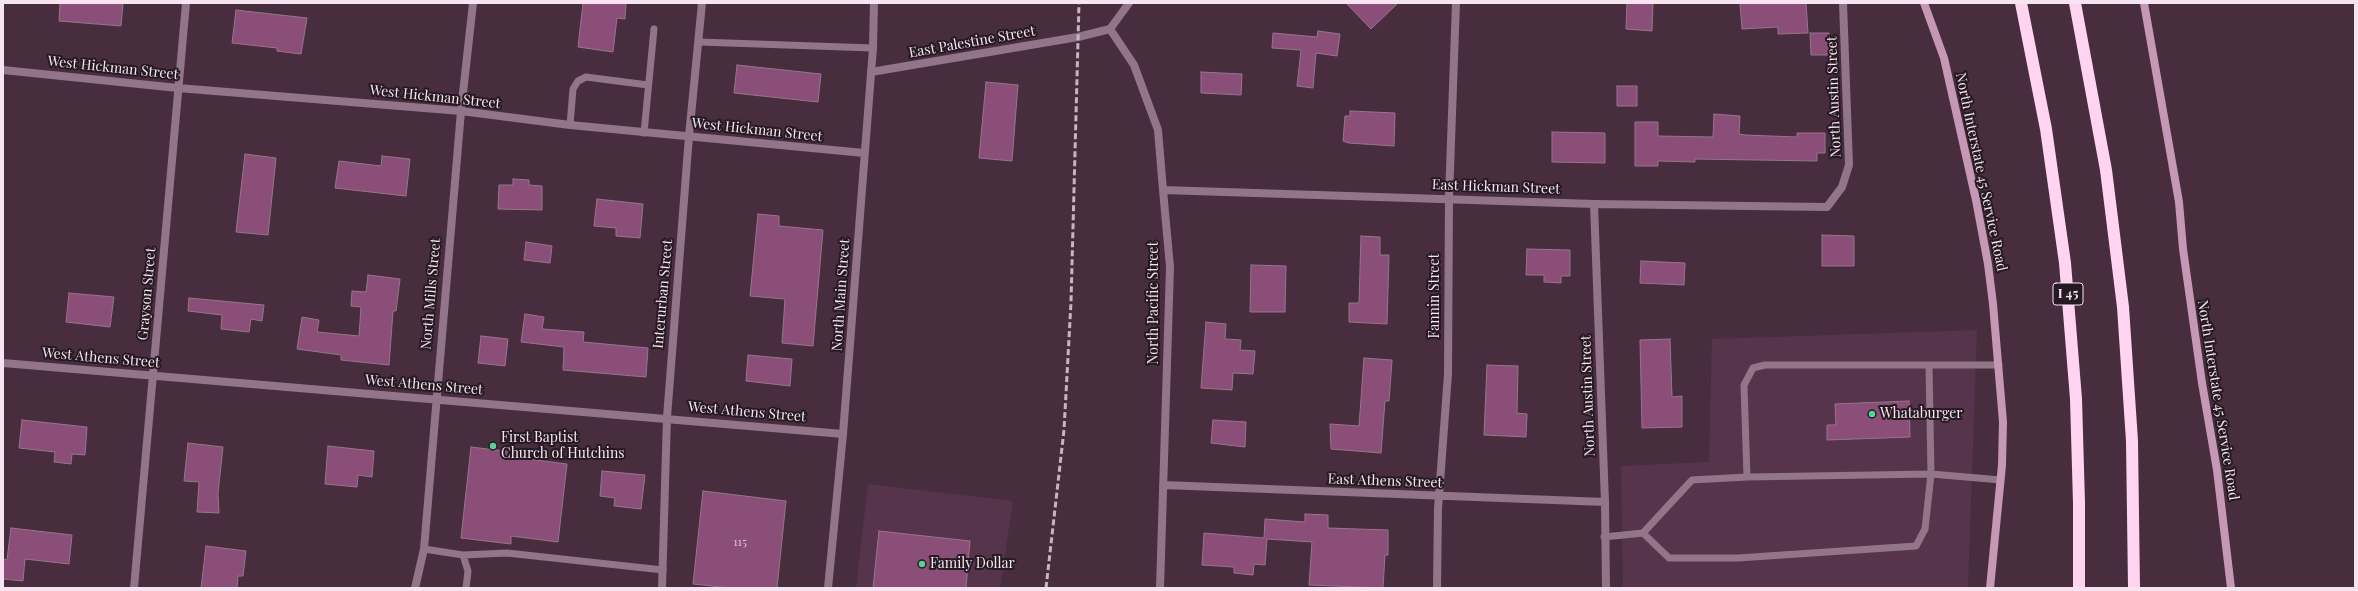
<!DOCTYPE html>
<style>
body{margin:0}
#map{position:relative;width:2358px;height:591px;overflow:hidden;background:#482d3f;font-family:"Playfair Display",serif}
canvas{display:block}
.frame{position:absolute;inset:0;border:4px solid #f6e5f0;pointer-events:none}
</style>
<div id="map">
<canvas width="2358" height="591"></canvas>
<div class="frame"></div>
</div>
<script>
const c = document.querySelector('canvas').getContext('2d');
c.lineJoin = 'round';
function paint(path, color) { c.fillStyle = color; c.fill(path, 'evenodd'); }
const toPath = rows => new Path2D(rows.map(r => 'M' + r).join(''));
function trace(path, color, width, dash) { c.strokeStyle = color; c.lineWidth = width; c.lineCap = dash ? 'butt' : 'round'; c.setLineDash(dash || []); c.stroke(path); }
function write(font, color, halo, rows, align = 'center') {
  c.font = font + ' "Playfair Display",serif'; c.lineWidth = 4; c.setLineDash([]); c.textBaseline = 'middle'; c.strokeStyle = halo; c.fillStyle = color; for (const [text, x, y, turn = 0] of rows) {
    c.save(); c.translate(x, y); c.rotate((+turn || 0) * Math.PI / 180); c.textAlign = isNaN(turn) ? turn : align; if (halo) c.strokeText(text, 0, 0); c.fillText(text, 0, 0); c.restore();
  }
}
paint(toPath([
 [1977,330,1968,588,1623,588,1621,466,1709,462,1712,339],
 [868,484,1013,501,1000,588,856,588]
]), '#56344b');
const building = toPath([
 [60,3,123,3,121,26,59,21,60,3],
 [583,3,626,3,625,19,617,18,613,52,578,47,583,3],
 [1346,3,1398,3,1371,29,1346,3],
 [1627,3,1653,3,1652,31,1626,29,1627,3],
 [1740,3,1806,3,1808,33,1778,34,1778,27,1742,29,1740,3],
 [236,10,307,18,301,54,277,51,277,48,232,43,236,10],
 [1318,31,1340,34,1337,56,1316,53,1313,88,1297,86,1301,50,1272,48,1273,33,1317,37,1318,31],
 [1810,33,1829,33,1829,55,1811,55,1810,33],
 [737,65,821,74,818,102,734,93,737,65],
 [1201,72,1242,74,1241,95,1201,93,1201,72],
 [986,82,1018,85,1012,161,979,158,986,82],
 [1617,86,1637,86,1637,106,1617,106,1617,86],
 [1350,111,1395,113,1394,146,1349,143,1343,141,1345,116,1350,116,1350,111],
 [1714,114,1740,116,1739,134,1745,135,1797,137,1797,133,1825,133,1825,153,1817,153,1817,161,1695,159,1695,162,1658,161,1658,166,1635,166,1635,122,1658,122,1658,136,1713,137,1714,114],
 [1552,132,1605,133,1605,163,1552,162,1552,132],
 [245,154,276,158,268,235,236,232,245,154],
 [382,156,410,159,406,196,335,188,339,161,381,166,382,156],
 [513,179,529,180,529,185,542,186,542,210,498,209,499,185,513,185,513,179],
 [597,199,643,204,640,238,616,236,616,228,594,226,597,199],
 [758,214,779,216,779,226,823,230,813,346,782,343,785,299,750,296,758,214],
 [1822,235,1854,236,1854,266,1822,266,1822,235],
 [1361,236,1380,237,1380,255,1389,255,1387,324,1349,322,1349,303,1359,303,1361,236],
 [526,242,552,246,550,263,524,260,526,242],
 [1527,249,1570,250,1570,276,1561,276,1561,283,1544,282,1544,275,1526,275,1527,249],
 [1641,261,1685,263,1684,285,1640,283,1641,261],
 [1251,265,1286,266,1285,312,1250,312,1251,265],
 [368,275,400,279,396,311,393,311,389,365,341,360,341,355,297,349,302,317,319,320,317,332,359,336,361,307,351,306,352,291,366,292,368,275],
 [69,293,114,297,110,327,66,322,69,293],
 [189,298,264,305,262,321,251,319,249,332,221,329,222,315,188,311,189,298],
 [525,314,544,317,542,329,584,332,583,342,648,348,646,377,563,370,564,347,521,342,525,314],
 [1206,322,1226,324,1225,339,1241,340,1240,350,1255,351,1253,374,1233,373,1232,390,1201,388,1206,322],
 [481,336,508,339,505,366,478,363,481,336],
 [1670,339,1672,397,1682,396,1682,427,1642,428,1640,340,1670,339],
 [748,355,792,359,790,386,746,381,748,355],
 [1364,358,1392,360,1389,401,1385,401,1381,453,1331,449,1330,424,1359,426,1364,358],
 [1487,365,1518,366,1517,413,1527,414,1526,437,1484,435,1487,365],
 [1909,401,1910,437,1827,440,1827,425,1836,425,1835,404,1909,401],
 [22,420,87,427,85,455,72,454,71,464,54,462,55,452,19,448,22,420],
 [1213,420,1246,422,1245,447,1211,443,1213,420],
 [188,443,223,447,218,493,219,513,197,512,199,482,184,481,188,443],
 [328,446,374,451,372,477,358,475,357,487,325,484,328,446],
 [471,447,521,453,520,458,567,464,558,542,511,536,511,544,461,538,471,447],
 [602,471,645,475,641,509,614,506,615,498,600,496,602,471],
 [703,491,786,501,777,588,730,588,693,584,703,491],
 [1305,514,1328,515,1328,528,1388,530,1388,555,1385,555,1383,588,1309,585,1312,542,1267,539,1265,565,1254,564,1253,575,1234,573,1234,567,1202,565,1204,533,1264,538,1265,519,1305,522,1305,514],
 [11,528,72,535,69,564,25,559,23,581,3,579,3,559,7,560,11,528],
 [879,531,970,541,966,588,873,588,879,531],
 [206,546,246,551,243,576,238,576,237,588,201,588,206,546]
]);
paint(building, '#8a4e78');
trace(building, '#96768b', 1);
trace(toPath([
 [699,42,873,48],
 [570,125,573,89,578,81,586,77,648,85],
 [644,133,654,29],
 [1747,477,1931,474,2001,480],
 [1643,533,1669,558,1738,558,1916,546,1925,529,1931,474,1929,365],
 [1604,537,1643,533,1692,480,1747,477,1744,385,1753,368,1765,365,1999,365],
 [424,549,463,555,468,571,466,588],
 [463,555,507,553,663,570]
]), '#927588', 7);
trace(toPath([
 [1110,29,1134,65,1158,130,1163,190,1170,267,1160,588],
 [3,70,178,88,461,111,570,125,864,153],
 [871,72,1078,37,1110,29,1129,3],
 [1163,190,1594,204,1827,207,1842,187,1849,165,1843,3],
 [1594,204,1605,502,1606,588],
 [3,363,843,434],
 [1163,485,1605,502],
 [134,588,186,3],
 [415,588,424,549,461,111,473,3],
 [662,588,667,417,689,136,702,3],
 [1437,588,1438,509,1448,374,1449,197,1456,3]
]), '#927588', 8);
trace(toPath([
 [828,588,843,434,873,48,874,3]
]), '#927588', 8);
trace(toPath([
 [1924,3,1944,58,1976,200,1988,264,1993,304,2003,422,2002,465,1990,588],
 [2144,3,2179,202,2183,249,2202,383,2217,470,2231,588]
]), '#c598b5', 8);
trace(toPath([
 [2021,3,2046,129,2065,263,2076,399,2079,503,2079,588],
 [2075,3,2106,170,2123,307,2132,441,2134,588]
]), '#ffd4f0', 12);
trace(toPath([
 [1046,588,1064,430,1071,302,1079,3]
]), '#c9b5c2', 3, [6, 3]);
for (const [x, y, r, color] of [
 [1872,414,4,"#53d396"],
 [493,446,4,"#53d396"],
 [922,564,4,"#53d396"]
]) { const dot = new Path2D(); dot.arc(x, y, r, 0, 2 * Math.PI); c.fillStyle = color; c.fill(dot); trace(dot, '#261a22', 1.5); }
write('12px', '#dbbfd2', null, [
 ["115",740,542]
]);
for (const [x, y, w] of [
 [2068,294,30]
]) { const box = new Path2D(); box.roundRect(x - w / 2, y - 11, w, 22, 3); c.fillStyle = '#261a22'; c.fill(box); trace(box, '#f6e5f0', 1); }
write('bold 13px', '#f6e5f0', null, [
 ["I 45",2068,294]
]);
write('14px', '#f6e5f0', '#261a22', [
 ["East Palestine Street",972,42,-10],
 ["West Hickman Street",113,68,6],
 ["West Hickman Street",435,97,6],
 ["North Austin Street",1834,97,-92],
 ["West Hickman Street",757,130,6],
 ["North Interstate 45 Service Road",1981,172,78],
 ["East Hickman Street",1496,187,2],
 ["Grayson Street",147,294,-85],
 ["North Mills Street",431,294,-85],
 ["Interurban Street",663,294,-85],
 ["North Main Street",841,295,-86],
 ["Fannin Street",1435,296,-90],
 ["North Pacific Street",1154,303,-90],
 ["West Athens Street",101,358,5],
 ["West Athens Street",424,385,5],
 ["North Austin Street",1588,396,-92],
 ["North Interstate 45 Service Road",2218,400,81],
 ["West Athens Street",747,412,5],
 ["East Athens Street",1385,481,2]
]);
write('14px', '#f6e5f0', '#261a22', [
 ["Whataburger",1880,414],
 ["First Baptist",501,438],
 ["Church of Hutchins",501,454],
 ["Family Dollar",930,564]
], 'left');
</script>
